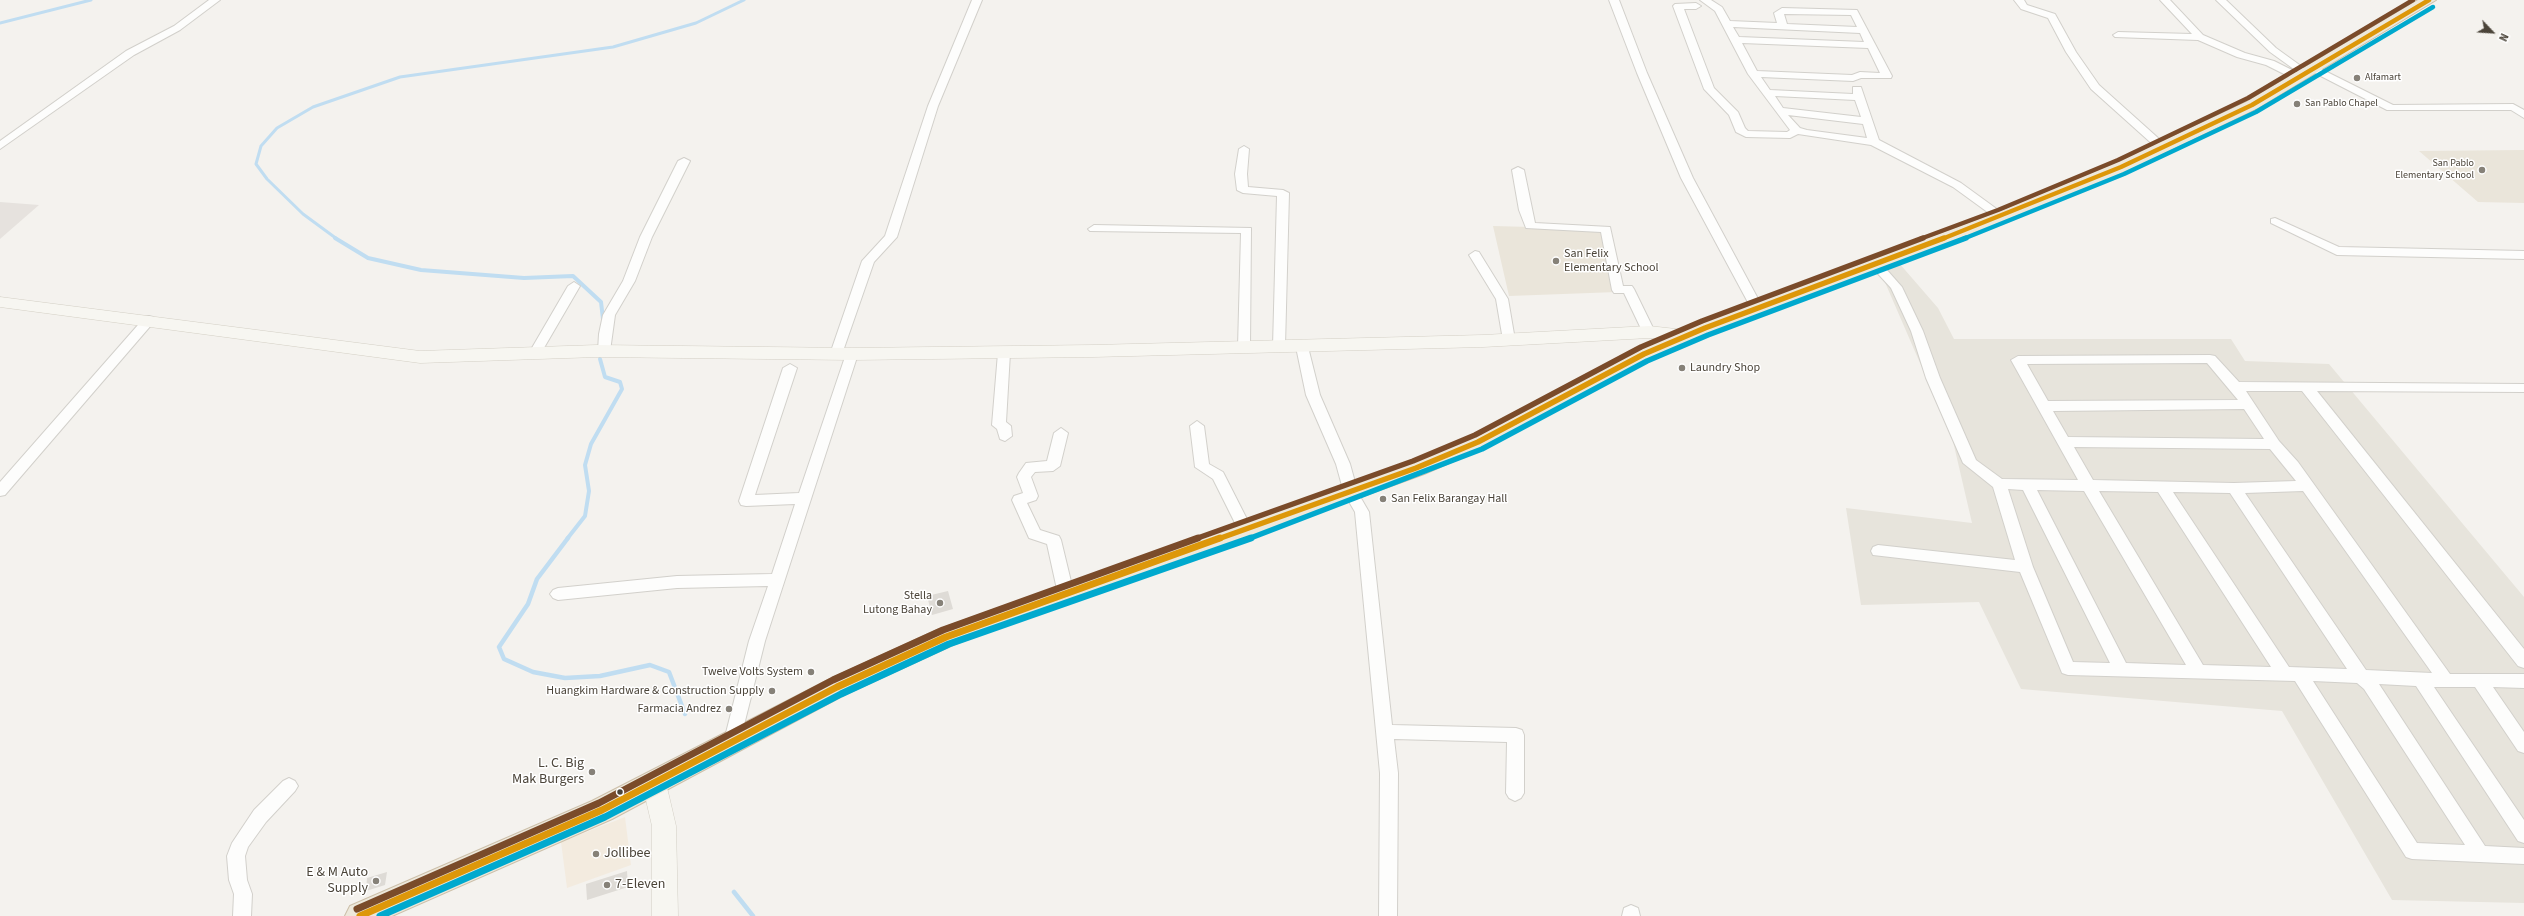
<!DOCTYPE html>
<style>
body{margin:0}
#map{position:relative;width:2524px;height:916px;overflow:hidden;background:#f4f2ee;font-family:"Source Sans 3",sans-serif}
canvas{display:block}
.north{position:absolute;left:2472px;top:12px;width:40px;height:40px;-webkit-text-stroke:3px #fff;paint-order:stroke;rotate:115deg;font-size:11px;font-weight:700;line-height:16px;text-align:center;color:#4b4439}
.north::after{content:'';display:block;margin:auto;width:14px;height:18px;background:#4b4439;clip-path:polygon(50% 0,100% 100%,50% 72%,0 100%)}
</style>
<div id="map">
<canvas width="2524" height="916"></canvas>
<div class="north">N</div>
</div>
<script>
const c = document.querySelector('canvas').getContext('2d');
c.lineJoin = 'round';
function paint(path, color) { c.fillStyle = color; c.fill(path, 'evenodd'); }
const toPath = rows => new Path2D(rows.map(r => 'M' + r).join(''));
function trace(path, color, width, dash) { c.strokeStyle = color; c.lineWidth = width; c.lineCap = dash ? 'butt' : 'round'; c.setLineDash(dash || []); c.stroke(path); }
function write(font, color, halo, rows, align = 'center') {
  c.font = font + ' "Source Sans 3",sans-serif'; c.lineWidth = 3; c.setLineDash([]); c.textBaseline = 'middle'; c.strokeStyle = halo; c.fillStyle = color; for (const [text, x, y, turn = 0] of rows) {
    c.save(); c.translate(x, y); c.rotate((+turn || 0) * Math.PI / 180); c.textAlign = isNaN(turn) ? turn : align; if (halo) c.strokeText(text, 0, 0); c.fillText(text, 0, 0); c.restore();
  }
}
paint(toPath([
 [1899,263,1938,308,1954,339,2231,339,2245,361,2329,364,2524,597,2524,903,2392,900,2282,711,2021,689,1979,602,1861,605,1846,508,1972,523,1952,437,1884,280,1874,271]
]), '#e7e4dc');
paint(toPath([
 [625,817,631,865,567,888,561,842]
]), '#f3ebdf');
paint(toPath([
 [0,202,39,205,0,239]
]), '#e6e2de');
paint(toPath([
 [2524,150,2524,203,2478,202,2419,151],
 [1493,226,1605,229,1617,292,1509,296]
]), '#eae5da');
trace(toPath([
 [0,23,91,0],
 [337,239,303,214,267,179,256,164,261,146,277,128,313,107,400,77,613,47,696,23,744,0]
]), '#c0ddf1', 3);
trace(toPath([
 [335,238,368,258,421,270,524,278,573,276,601,302,603,319],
 [567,539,585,516,589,491,585,465,591,444,622,389,620,382,605,377,600,359]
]), '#c0ddf1', 4);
trace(toPath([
 [568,538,537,579,528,604,499,647,504,659,533,672,565,678,600,676,650,665,669,672,685,714],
 [734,892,753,916]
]), '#c0ddf1', 4.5);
paint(toPath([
 [948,591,953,609,932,615,927,596],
 [627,871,628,887,587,900,586,884],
 [387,872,385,885,366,891,367,878]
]), '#dedbd6');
const street = toPath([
 [209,0,220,0,180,30,134,55,0,149,0,141,126,51,174,26,209,0],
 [972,0,982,0,938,106,897,237,874,262,842,354,836,358,831,357,830,354,862,261,885,236,928,106,972,0],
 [1609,0,1619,0,1647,73,1693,178,1763,308,1761,311,1753,311,1751,308,1681,178,1637,73,1609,0],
 [1700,0,1711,0,1722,7,1730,21,1777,23,1774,13,1782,8,1857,10,1892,76,1891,78,1861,78,1853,81,1761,77,1770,90,1853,94,1853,87,1861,87,1879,140,1961,183,2005,215,2005,219,1997,219,1953,187,1871,145,1798,134,1790,138,1746,137,1736,132,1729,115,1704,89,1673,6,1675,4,1696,3,1701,6,1696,9,1684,9,1714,88,1738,112,1745,128,1748,131,1787,132,1790,130,1748,74,1715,11,1700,0],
 [1784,14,1851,15,1857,27,1787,24,1784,14],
 [1733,27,1860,33,1864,42,1739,37,1733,27],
 [1742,43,1868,48,1880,73,1860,72,1852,75,1757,71,1742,43],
 [1775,96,1855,100,1861,117,1783,108,1775,96],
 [1788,115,1863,124,1867,138,1807,130,1800,128,1788,115],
 [2014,0,2024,0,2027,5,2055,14,2076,52,2099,85,2167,146,2167,150,2159,150,2091,89,2066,52,2048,18,2021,9,2014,0],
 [2160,0,2170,0,2203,35,2245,53,2274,61,2302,75,2270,52,2216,0,2226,0,2276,48,2312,74,2304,76,2304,80,2296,80,2266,65,2237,57,2198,40,2115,37,2113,35,2118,32,2192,34,2160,0],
 [2315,66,2393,105,2513,104,2524,110,2524,118,2511,110,2387,110,2311,71,2311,67,2315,66],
 [1244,146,1249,149,1247,174,1248,187,1283,190,1289,193,1285,346,1279,350,1273,346,1277,196,1243,193,1237,190,1235,174,1239,149,1244,146],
 [684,158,690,161,652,237,635,281,615,315,610,351,609,354,599,354,598,351,599,334,603,315,623,281,640,237,678,161,684,158],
 [1518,167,1524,170,1535,223,1610,227,1623,286,1632,286,1634,289,1655,332,1654,335,1644,335,1624,293,1614,293,1612,290,1601,232,1526,228,1519,210,1512,170,1518,167],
 [2275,218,2339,247,2524,251,2524,259,2337,255,2271,223,2271,219,2275,218],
 [1094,225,1251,228,1250,347,1249,350,1244,351,1238,347,1241,233,1090,231,1088,229,1094,225],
 [1475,251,1479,252,1508,299,1515,340,1514,343,1504,343,1503,340,1496,299,1469,255,1475,251],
 [1875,260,1879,261,1902,287,1923,331,1940,378,1976,460,2002,479,2078,480,2011,360,2018,356,2210,355,2215,356,2239,382,2524,384,2524,392,2317,391,2524,649,2524,668,2518,666,2302,391,2246,391,2279,441,2298,462,2450,674,2524,674,2524,688,2493,687,2524,732,2524,753,2518,751,2475,687,2434,687,2524,820,2524,843,2518,841,2416,686,2379,684,2485,846,2524,848,2524,864,2412,859,2406,857,2295,681,2068,675,2062,673,2060,668,2020,572,1873,555,1871,551,1873,547,1878,545,2015,560,1993,487,1963,463,1926,378,1911,331,1891,288,1869,264,1875,260],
 [2207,363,2238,400,2048,401,2027,364,2207,363],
 [2244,409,2264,439,2068,437,2053,411,2244,409],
 [2074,447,2270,449,2296,481,2234,483,2093,480,2074,447],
 [2008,489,2023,490,2110,663,2073,662,2033,567,2008,489],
 [2037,490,2084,491,2186,665,2126,663,2037,490],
 [2099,491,2158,492,2271,667,2203,665,2099,491],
 [2303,491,2432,673,2366,670,2245,493,2303,491],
 [2173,492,2230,493,2347,669,2289,667,2173,492],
 [2313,681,2357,683,2364,689,2465,845,2417,843,2313,681],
 [574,282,580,286,541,353,535,357,530,356,529,353,568,286,574,282],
 [149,316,153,317,155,320,153,323,5,495,0,496,0,482,145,317,149,316],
 [1302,343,1308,347,1320,395,1350,464,1358,493,1369,512,1392,725,1516,728,1522,730,1524,735,1524,793,1521,798,1515,801,1509,798,1506,793,1507,742,1394,739,1398,773,1397,916,1379,916,1380,773,1355,512,1344,493,1336,464,1306,395,1296,347,1302,343],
 [1004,349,1010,353,1006,422,1011,426,1012,436,1005,441,1000,439,997,429,992,425,998,353,1004,349],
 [852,350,858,354,765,641,739,745,737,750,731,752,725,750,723,745,749,641,768,586,677,588,558,600,553,598,550,594,553,590,558,588,677,576,772,574,795,504,746,506,741,505,739,501,783,368,790,364,797,368,755,495,799,493,846,354,852,350],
 [1197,421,1204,426,1209,464,1223,472,1253,531,1251,535,1241,535,1213,479,1195,467,1190,426,1197,421],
 [1061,428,1068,433,1060,466,1053,471,1035,472,1031,477,1038,496,1036,500,1027,503,1040,530,1059,536,1061,540,1074,594,1071,598,1066,600,1061,598,1058,594,1047,544,1029,538,1012,500,1014,496,1023,493,1017,477,1019,473,1026,463,1047,461,1054,433,1061,428],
 [289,778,295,781,298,786,295,791,266,822,248,847,245,856,247,880,252,894,251,916,233,916,234,894,229,880,227,856,232,843,254,810,283,781,289,778],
 [1631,905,1638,908,1640,916,1622,916,1624,908,1631,905]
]);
const secondary = toPath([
 [0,297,420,351,597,345,852,348,1093,345,1483,335,1649,326,1685,330,1691,332,1694,336,1691,340,1685,342,1649,338,1483,347,1093,357,852,360,597,357,420,363,0,307,0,297],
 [654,773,662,776,666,783,676,826,678,916,652,916,652,826,642,783,646,776,654,773]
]);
const highway = toPath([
 [2418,0,2436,0,2258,108,2127,171,2007,221,1712,333,1651,359,1486,447,1424,474,955,644,846,694,612,819,392,916,345,916,350,906,592,801,828,680,937,630,1408,462,1470,437,1637,349,1698,323,1995,213,2115,163,2246,102,2418,0]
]);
trace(street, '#d2d0cb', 2);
trace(secondary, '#d3cfc5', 1);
trace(highway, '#ccbfa9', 2);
paint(street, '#fdfdfc');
paint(secondary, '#f7f6f1');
paint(highway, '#ede8db');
trace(toPath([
 [1942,239,2121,167,2252,105,2429,0]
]), '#dd9709', 4.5);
trace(toPath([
 [1218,539,1416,468,1478,442,1644,354,1705,328,1944,238]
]), '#dd9709', 5.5);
trace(toPath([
 [360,916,602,810,837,687,946,637,1220,538]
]), '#dd9709', 7);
trace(toPath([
 [1963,239,2124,174,2256,112,2433,7]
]), '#00a9ce', 4.5);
trace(toPath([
 [1248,539,1482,449,1647,361,1708,335,1966,238]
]), '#00a9ce', 5.5);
trace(toPath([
 [380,916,605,817,841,694,949,644,1251,538]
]), '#00a9ce', 7);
trace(toPath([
 [1920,239,1998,210,2118,160,2248,98,2413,0]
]), '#7a4b2a', 4.5);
trace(toPath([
 [1195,539,1413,461,1475,435,1641,347,1702,321,1923,238]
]), '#7a4b2a', 5.5);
trace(toPath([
 [357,909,599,803,833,680,943,630,1198,538]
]), '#7a4b2a', 7);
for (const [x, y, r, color] of [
 [2357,78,4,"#868178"],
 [2297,104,4,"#868178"],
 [2482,170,4,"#868178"],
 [1556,261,4,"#868178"],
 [1682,368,4,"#868178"],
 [1383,499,4,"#868178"],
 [940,603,4,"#868178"],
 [811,672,4,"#868178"],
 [772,691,4,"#868178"],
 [729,709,4,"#868178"],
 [592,772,4,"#868178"],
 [620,792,3.5,"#4b4439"],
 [596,854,4,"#868178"],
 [376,881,4,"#868178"],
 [607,885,4,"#868178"]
]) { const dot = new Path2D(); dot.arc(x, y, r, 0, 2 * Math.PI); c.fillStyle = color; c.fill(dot); trace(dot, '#fff', 1.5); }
write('10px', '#4b4439', '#fff', [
 ["Alfamart",2365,78],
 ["San Pablo Chapel",2305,104],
 ["San Pablo",2474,164,"right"],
 ["Elementary School",2474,176,"right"]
], 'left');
write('12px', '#4b4439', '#fff', [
 ["San Felix",1564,254,"left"],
 ["Elementary School",1564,268,"left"],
 ["Laundry Shop",1690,368,"left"],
 ["San Felix Barangay Hall",1391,499,"left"],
 ["Stella",932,596],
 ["Lutong Bahay",932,610],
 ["Twelve Volts System",803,672],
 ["Huangkim Hardware & Construction Supply",764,691],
 ["Farmacia Andrez",721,709]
], 'right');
write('14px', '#4b4439', '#fff', [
 ["L. C. Big",584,764],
 ["Mak Burgers",584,780],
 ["Jollibee",604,854,"left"],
 ["E & M Auto",368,873],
 ["Supply",368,889],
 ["7-Eleven",615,885,"left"]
], 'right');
</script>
